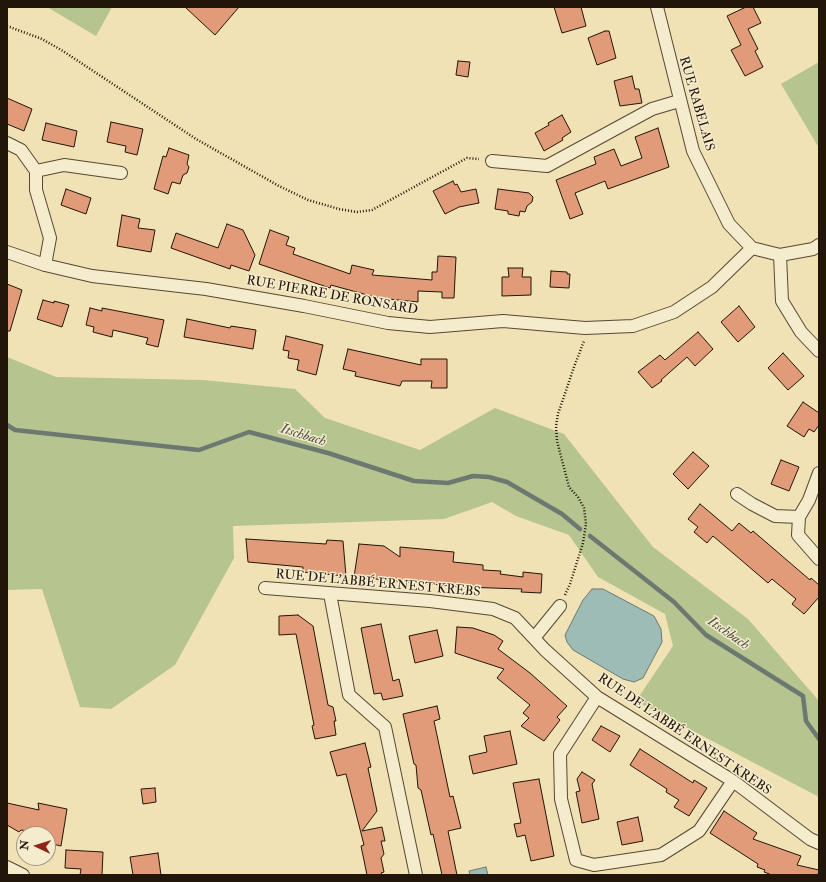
<!DOCTYPE html>
<meta charset="utf-8">
<style>
body{margin:0}
#map{position:relative;width:826px;height:882px;overflow:hidden;background:#f0e2b4;font-family:"IM FELL Double Pica",serif}
canvas{display:block}
.frame{position:absolute;inset:0;border:8px solid #221509;pointer-events:none}
.north{position:absolute;left:16px;top:826px;width:40px;height:40px;box-sizing:border-box;background:#f5ecce;border:1px solid #a1967f;border-radius:50%;rotate:274deg;font-size:11px;font-weight:700;line-height:16px;text-align:center;color:#221509}
.north::after{content:'';display:block;margin:auto;width:14px;height:18px;background:#8f2418;clip-path:polygon(50% 0,100% 100%,50% 72%,0 100%)}
</style>
<div id="map">
<canvas width="826" height="882"></canvas>
<div class="frame"></div>
<div class="north">N</div>
</div>
<script>
const c = document.querySelector('canvas').getContext('2d');
c.lineJoin = 'round';
function paint(path, color) { c.fillStyle = color; c.fill(path, 'evenodd'); }
const toPath = rows => new Path2D(rows.map(r => 'M' + r).join(''));
function trace(path, color, width, dash) { c.strokeStyle = color; c.lineWidth = width; c.lineCap = dash ? 'butt' : 'round'; c.setLineDash(dash || []); c.stroke(path); }
function write(font, color, halo, rows, align = 'center') {
  c.font = font + ' "IM FELL Double Pica",serif'; c.lineWidth = 3; c.setLineDash([]); c.textBaseline = 'middle'; c.strokeStyle = halo; c.fillStyle = color; for (const [text, x, y, turn = 0] of rows) {
    c.save(); c.translate(x, y); c.rotate((+turn || 0) * Math.PI / 180); c.textAlign = isNaN(turn) ? turn : align; if (halo) c.strokeText(text, 0, 0); c.fillText(text, 0, 0); c.restore();
  }
}
paint(toPath([
 [47,7,112,7,96,36],
 [819,62,819,148,781,84],
 [7,357,56,377,203,380,295,389,325,418,420,450,495,408,564,434,653,547,748,619,819,701,819,797,636,701,673,646,665,614,598,577,569,535,516,516,492,502,444,519,233,526,234,558,175,665,111,709,80,707,42,589,7,590]
]), '#b6c48f');
const water = toPath([
 [592,589,603,589,654,616,661,629,662,642,643,678,634,682,623,679,573,650,567,642,565,635,583,600,592,589],
 [486,867,488,875,470,875,469,871,486,867]
]);
paint(water, '#9dbcb6');
trace(water, '#6c7971', 1);
trace(toPath([
 [7,425,15,430,199,450,249,432,328,453,414,481,448,483,473,476,489,477,507,482,562,514,580,529],
 [590,536,674,602,706,635,803,696,806,721,819,739]
]), '#6c7971', 4.5);
const building = toPath([
 [185,7,239,7,215,35,185,7],
 [554,7,581,7,586,26,562,33,554,7],
 [746,7,753,7,761,23,748,29,758,49,755,51,763,67,745,76,731,50,741,45,727,16,746,7],
 [605,31,609,31,616,58,597,65,588,38,605,31],
 [458,61,470,62,468,77,456,75,458,61],
 [632,76,635,89,639,89,642,103,620,106,614,81,632,76],
 [7,98,32,109,24,131,7,124,7,98],
 [562,115,571,132,562,138,563,140,544,151,535,133,549,125,548,123,562,115],
 [111,122,143,129,137,155,125,152,126,146,107,142,111,122],
 [46,123,77,131,74,147,42,140,46,123],
 [658,128,669,167,608,189,605,181,575,193,583,214,570,219,556,180,596,164,594,157,614,149,621,166,642,158,635,137,658,128],
 [169,148,189,155,187,164,189,167,187,173,183,175,180,184,172,182,168,194,154,189,163,156,166,157,169,148],
 [453,181,455,185,457,184,461,192,476,189,479,203,459,207,445,214,433,191,453,181],
 [66,189,91,198,86,214,61,205,66,189],
 [498,189,529,193,533,197,532,202,527,206,525,212,520,211,519,216,508,214,508,211,495,209,498,189],
 [122,215,140,219,138,228,155,230,151,252,117,246,122,215],
 [227,224,243,230,255,255,249,271,231,265,230,269,171,248,176,233,218,248,227,224],
 [270,230,289,237,286,245,295,248,293,254,350,274,352,265,374,270,372,275,432,280,432,272,437,272,438,256,456,257,454,298,442,298,442,292,418,291,418,302,378,298,331,285,330,288,259,264,270,230],
 [508,268,523,268,522,277,531,277,531,295,502,296,502,277,509,277,508,268],
 [551,271,567,272,567,274,570,274,569,288,550,287,551,271],
 [7,284,22,290,10,331,7,331,7,284],
 [43,300,54,303,54,301,69,305,62,327,37,319,43,300],
 [739,306,755,327,738,342,721,322,739,306],
 [90,308,102,311,102,308,164,320,158,347,146,344,148,338,113,330,112,337,93,332,94,327,86,325,90,308],
 [187,319,230,328,231,326,256,330,253,349,184,337,187,319],
 [698,332,713,349,695,366,687,357,661,380,662,381,652,388,638,372,660,355,665,360,698,332],
 [286,336,323,345,316,375,297,370,299,360,288,358,289,351,283,350,286,336],
 [348,349,421,365,421,359,447,359,447,388,431,388,432,381,402,381,400,386,355,376,356,372,343,369,348,349],
 [783,353,804,376,788,390,768,368,783,353],
 [803,402,819,413,819,425,814,432,809,429,804,437,787,426,803,402],
 [693,452,709,466,688,489,673,474,693,452],
 [781,460,799,467,789,491,771,484,781,460],
 [700,504,732,531,739,523,751,533,753,531,810,580,811,578,819,585,819,597,804,614,792,604,796,599,772,579,768,583,713,536,707,543,694,532,698,527,688,519,700,504],
 [246,539,326,544,327,540,343,541,346,576,303,572,303,567,248,562,246,539],
 [359,544,384,546,400,557,400,547,454,552,453,562,483,565,483,570,501,571,500,574,523,577,523,572,542,574,541,593,521,592,522,589,463,587,354,577,359,544],
 [298,615,313,626,328,705,333,707,336,721,334,721,336,735,315,739,312,726,314,725,296,634,279,635,279,616,298,615],
 [381,624,393,681,399,679,403,696,383,700,381,693,374,694,361,628,381,624],
 [457,627,473,628,494,635,503,641,498,649,530,673,567,706,557,717,560,720,544,741,521,726,529,718,523,713,530,705,497,678,504,669,455,653,457,627],
 [437,630,443,656,415,663,409,636,437,630],
 [437,706,440,719,434,721,450,797,453,796,461,828,448,831,457,875,442,875,433,834,431,835,421,790,418,788,416,765,414,764,403,714,437,706],
 [601,726,620,736,610,752,592,740,601,726],
 [510,731,517,764,473,774,469,756,487,752,484,736,510,731],
 [365,743,371,767,368,768,377,811,362,831,382,827,385,841,381,841,384,854,381,858,384,872,381,873,382,875,367,875,361,846,364,845,346,774,337,776,330,752,365,743],
 [640,749,693,783,694,780,707,788,689,816,674,807,679,800,666,792,667,789,630,765,640,749],
 [582,772,595,780,592,784,599,819,582,823,576,792,580,791,577,779,582,772],
 [539,779,554,856,531,861,525,835,517,837,514,824,521,823,513,783,539,779],
 [155,788,156,802,143,804,141,789,155,788],
 [7,803,39,810,38,803,67,809,61,846,48,843,48,834,21,830,19,832,7,825,7,803],
 [724,811,757,833,753,839,801,856,797,865,819,870,818,875,772,875,764,872,765,870,757,867,758,864,710,833,724,811],
 [638,817,643,841,622,845,617,822,638,817],
 [66,850,103,852,102,875,80,875,81,869,65,868,66,850],
 [158,853,161,875,133,875,130,857,158,853]
]);
paint(building, '#e19b78');
trace(building, '#221509', 1);
const minor = toPath([
 [657,7,693,151,729,224,752,248,780,255,813,249,819,245],
 [7,143,21,150,36,171,36,190,50,238,45,265],
 [492,161,547,166,652,109,679,101],
 [36,171,64,165,121,173],
 [7,252,45,265,92,276,206,289,304,306,388,323,430,327,503,321,585,328,633,326,674,312,712,287,752,248],
 [780,255,782,301,801,332,819,351],
 [737,494,752,504,775,516,799,517,809,500,819,473],
 [799,517,798,535,819,559],
 [265,588,430,601,493,609,515,618,545,650,597,697,733,781,810,839,819,843],
 [330,594,349,695,385,727,416,875],
 [534,638,560,606],
 [597,697,560,754,561,799,576,860,594,865,661,855,699,831,733,781],
 [7,867,23,875]
]);
trace(minor, '#564834', 14);
trace(toPath([
 [7,26,42,39,63,51,196,139,279,186,308,200,339,209,357,212,372,210,467,158,479,159],
 [565,595,570,584,583,543,586,524,584,508,578,497,569,487,557,441,556,426,558,414,574,367,584,341]
]), '#221509', 2.5, [1, 2]);
trace(minor, '#f5ecce', 12);
write('13px', '#221509', '#f5ecce', [
 ["RUE RABELAIS",696,104,74],
 ["RUE PIERRE DE RONSARD",332,296,10],
 ["RUE DE L'ABBÉ ERNEST KREBS",378,584,5],
 ["RUE DE L'ABBÉ ERNEST KREBS",684,735,34]
]);
write('italic 14px', '#4d4f46', '#f5ecce', [
 ["Itschbach",303,436,17],
 ["Itschbach",728,634,35]
]);
</script>
